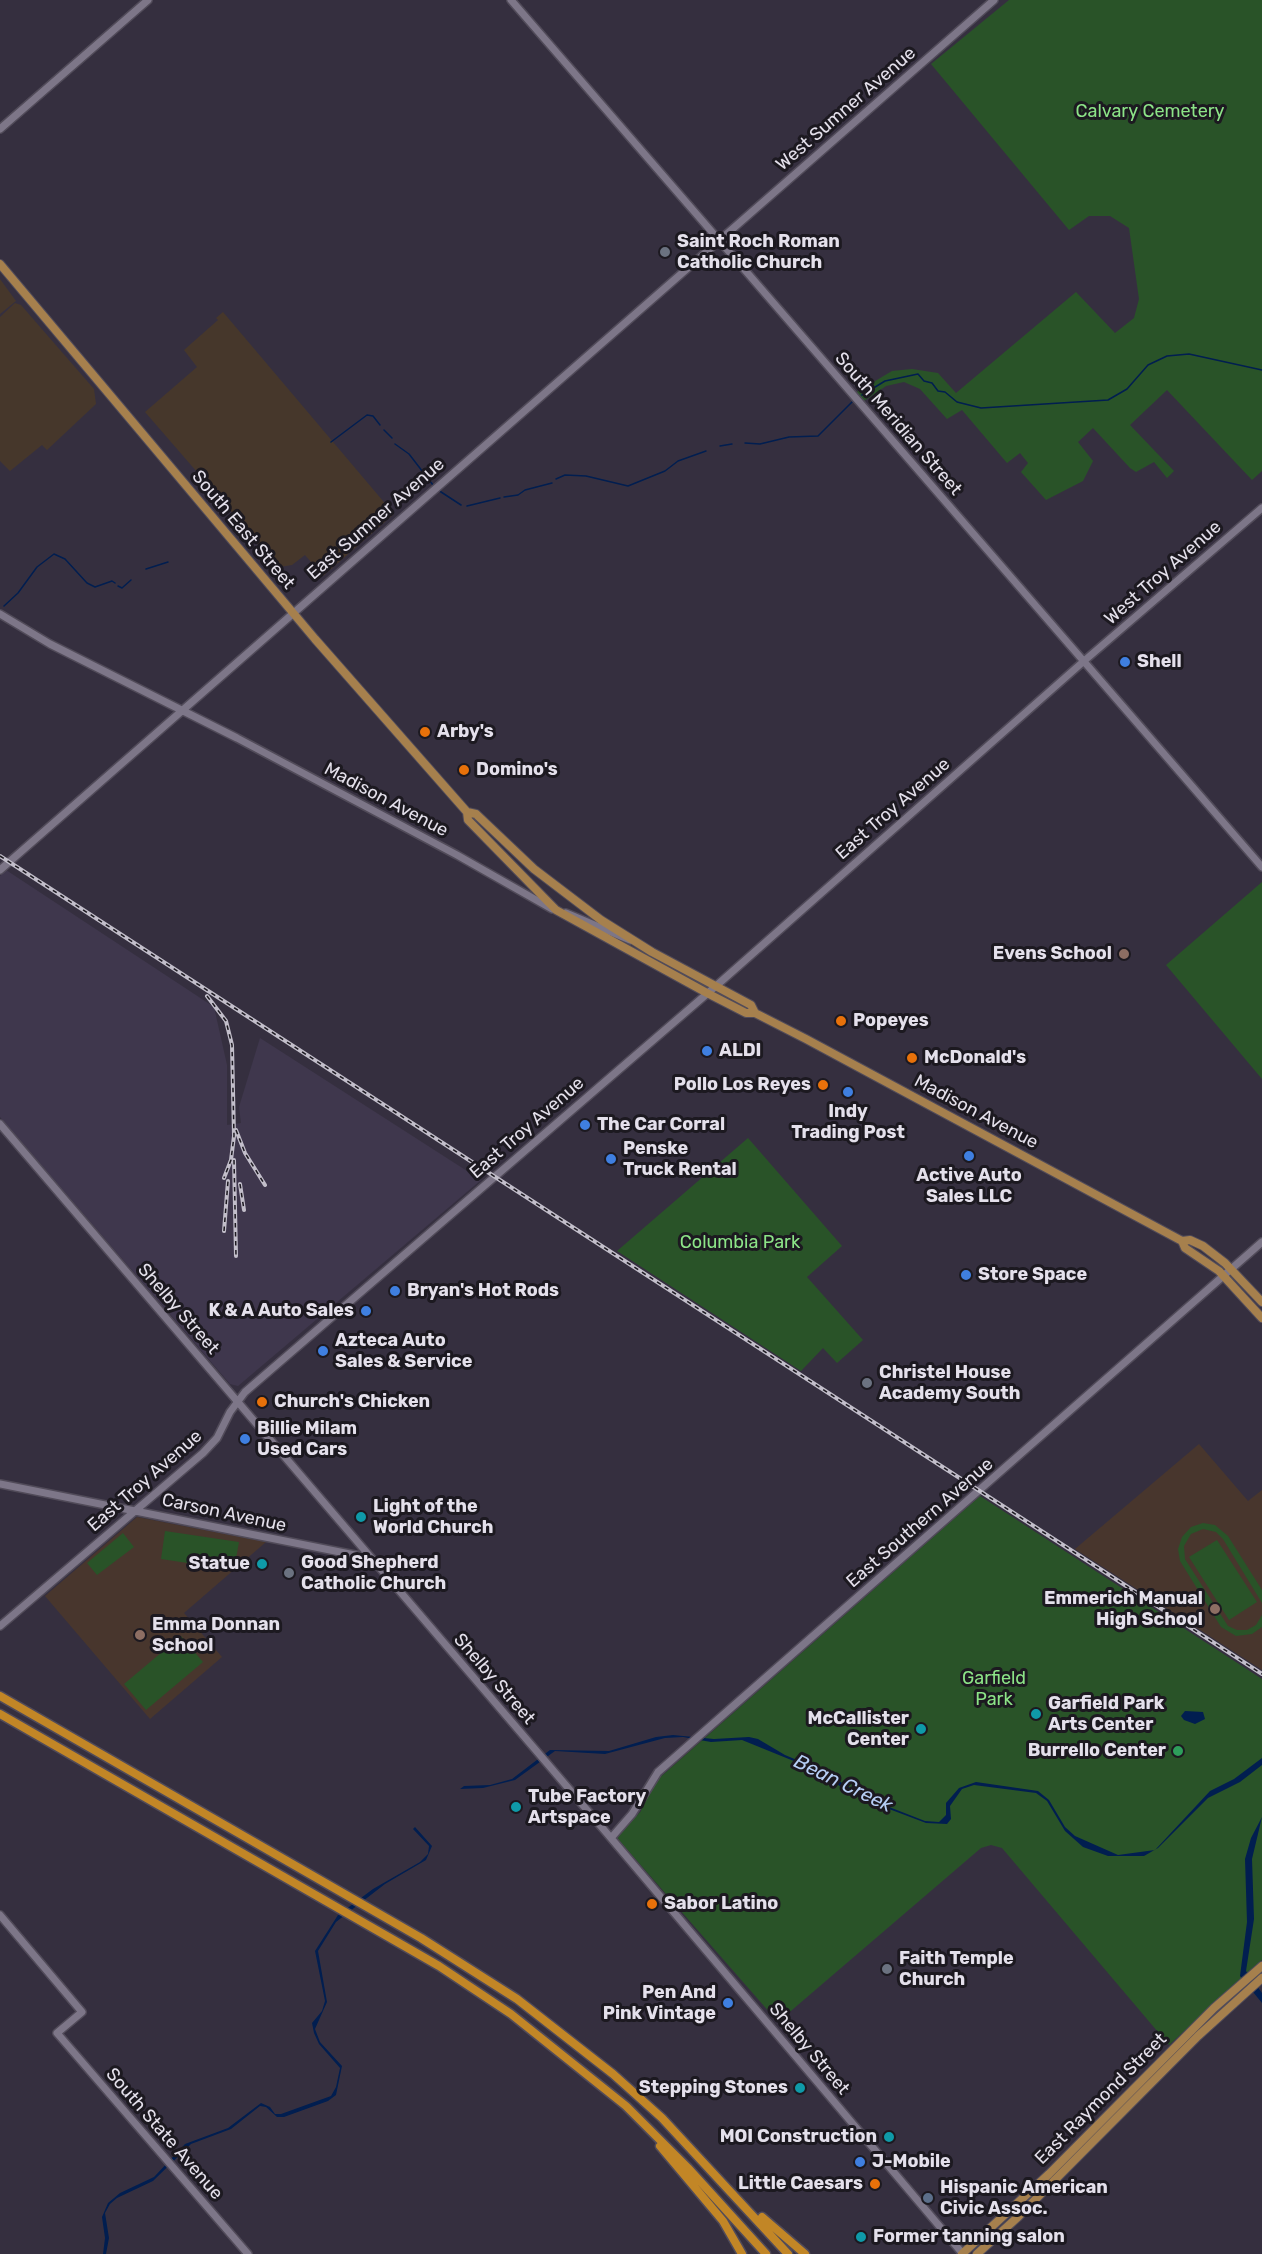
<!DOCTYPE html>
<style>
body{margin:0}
canvas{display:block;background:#352f3f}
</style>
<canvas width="1262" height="2254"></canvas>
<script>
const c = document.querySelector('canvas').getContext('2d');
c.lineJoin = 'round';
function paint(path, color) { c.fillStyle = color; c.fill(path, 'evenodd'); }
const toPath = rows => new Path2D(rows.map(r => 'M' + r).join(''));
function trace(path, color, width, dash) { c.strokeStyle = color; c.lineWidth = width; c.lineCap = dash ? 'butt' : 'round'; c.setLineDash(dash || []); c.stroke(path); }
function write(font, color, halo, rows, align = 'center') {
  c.font = font + ' Rubik,sans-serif'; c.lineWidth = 6; c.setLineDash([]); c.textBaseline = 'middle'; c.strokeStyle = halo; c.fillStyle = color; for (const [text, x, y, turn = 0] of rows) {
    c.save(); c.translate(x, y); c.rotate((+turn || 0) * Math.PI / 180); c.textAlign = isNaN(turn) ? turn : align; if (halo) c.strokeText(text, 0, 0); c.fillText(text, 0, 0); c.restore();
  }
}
paint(toPath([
 [0,279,16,301,0,314],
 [15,303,21,305,94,389,96,404,47,450,42,445,10,471,0,461,0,317],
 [223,312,394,514,323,576,305,555,292,565,274,568,249,532,145,412,197,367,184,350,218,320,216,318]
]), '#46372b');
paint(toPath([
 [6,870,214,1007,227,1065,227,1125,241,1123,239,1107,260,1038,481,1180,238,1386,230,1384,0,1117,0,876]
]), '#3f374d');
paint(toPath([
 [1199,1444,1248,1501,1262,1490,1262,1670,1075,1549],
 [137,1517,266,1542,184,1613,222,1657,150,1719,45,1596]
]), '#48362d');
paint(toPath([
 [1009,0,1262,0,1262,471,1252,480,1167,390,1130,425,1174,471,1167,478,1154,462,1136,472,1130,468,1093,428,1078,442,1093,461,1083,481,1046,500,1021,472,1028,463,1020,453,1007,463,962,410,947,419,920,389,904,382,886,386,864,401,855,393,892,371,912,369,938,373,956,393,1076,292,1115,333,1134,318,1139,299,1129,228,1110,216,1089,216,1069,230,931,64],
 [1262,882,1262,1079,1166,965],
 [748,1138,842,1246,807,1277,863,1340,837,1363,823,1348,801,1371,617,1251],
 [980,1496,1262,1679,1262,1960,1169,2045,1002,1848,991,1845,981,1848,778,2022,617,1838,641,1811,645,1795,657,1780],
 [1203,1523,1215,1525,1228,1536,1262,1590,1262,1603,1223,1539,1216,1532,1203,1529,1191,1534,1184,1546,1185,1559,1228,1626,1237,1630,1247,1630,1256,1625,1262,1615,1262,1627,1252,1634,1236,1636,1221,1627,1180,1561,1178,1549,1182,1537,1191,1527],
 [165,1531,239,1542,234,1570,161,1559],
 [123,1533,134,1547,97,1575,87,1563],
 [1217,1540,1257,1602,1229,1620,1189,1557],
 [181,1636,203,1662,146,1710,124,1684]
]), '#295328');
paint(toPath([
 [1185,1711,1203,1712,1205,1719,1195,1724,1184,1720,1181,1716],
 [673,1735,714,1739,749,1737,758,1739,785,1755,823,1771,866,1798,925,1821,939,1822,946,1815,946,1803,959,1788,976,1782,1038,1791,1049,1800,1065,1827,1075,1836,1118,1855,1155,1850,1210,1791,1234,1779,1262,1758,1262,1765,1240,1782,1208,1798,1158,1848,1144,1856,1108,1856,1083,1847,1065,1831,1047,1801,1036,1793,974,1785,962,1789,950,1806,951,1819,947,1824,926,1823,860,1798,806,1766,742,1740,711,1742,683,1737,665,1738,605,1754,555,1751,515,1780,483,1788,460,1789,464,1786,490,1785,512,1779,550,1750,609,1751,656,1737],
 [1262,1817,1252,1859,1254,1919,1246,1971,1262,1993,1262,2003,1240,1976,1247,1922,1245,1859,1251,1838],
 [415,1827,432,1846,426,1860,385,1884,336,1922,318,1951,327,2002,315,2029,320,2042,342,2066,336,2095,328,2101,284,2117,277,2117,266,2107,260,2106,231,2129,191,2144,153,2181,117,2198,110,2204,105,2213,109,2238,106,2254,103,2254,105,2238,102,2217,108,2203,120,2193,154,2177,185,2144,228,2128,261,2103,270,2107,275,2114,281,2114,331,2096,336,2087,340,2068,319,2044,314,2033,312,2023,322,2011,325,2001,315,1951,338,1915,373,1889,420,1862,428,1854,429,1846,413,1829]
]), '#011e50');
trace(toPath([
 [862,395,885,381,918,374,924,381,932,383,938,391,945,392,957,402,981,408,1108,400,1127,389,1148,365,1167,356,1189,354,1262,370],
 [384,430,392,438],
 [331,442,367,415,373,416,380,425],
 [745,443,760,444,789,437,818,436,852,402],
 [395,444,409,454,433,485],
 [720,446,732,444],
 [556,479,565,475,586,476,628,486,665,471,678,461,706,451],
 [438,490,461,505],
 [504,497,518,495,525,490,552,483],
 [467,506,500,498],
 [146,569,168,562],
 [118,586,122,588,131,580],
 [4,606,18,593,37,567,54,554,65,559,87,583,95,587,112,581,115,583]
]), '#011e50', 1.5);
const secondary = toPath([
 [511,0,1262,867],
 [0,129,148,0],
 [0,614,50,644,237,738,457,855,552,909],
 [0,870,994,0],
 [566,913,630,940],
 [0,1124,605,1831,963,2254],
 [0,1484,370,1558],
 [0,1626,203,1453,217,1438,230,1412,245,1392,716,986,1084,661,1262,508],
 [611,1838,632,1814,658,1772,1262,1242],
 [0,1915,82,2012,57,2033,248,2254]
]);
const primary = toPath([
 [0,264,315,639,467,812,468,820,556,910,707,993,746,1013,755,1013,806,1039,1182,1241,1190,1240,1203,1246,1225,1263,1262,1302],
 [467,812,476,814,534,869,601,920,652,952,751,1005,755,1013],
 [1182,1241,1185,1248,1219,1271,1262,1318],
 [962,2254,1049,2174,1214,2008,1262,1966],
 [977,2254,1019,2216,1198,2036,1262,1978]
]);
const highway = toPath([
 [0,1696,421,1938,517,1999,613,2074,662,2118,788,2254],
 [0,1714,439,1966,511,2014,626,2106,688,2168,766,2254],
 [660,2146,723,2221,742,2254],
 [762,2217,805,2254]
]);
trace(secondary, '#514b59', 10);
trace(primary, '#514b59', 10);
trace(highway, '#514b59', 11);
trace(secondary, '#7d7688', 7);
trace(primary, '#a6804d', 8);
trace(highway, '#c28626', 8);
const rail = toPath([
 [0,856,1262,1674],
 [207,996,226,1021,232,1045,234,1136,231,1160,224,1178],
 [236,1130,245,1153,265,1185],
 [234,1160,236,1256],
 [240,1184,244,1210],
 [224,1231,228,1181]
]);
trace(rail, '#c2beca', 4);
trace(rail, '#1c1920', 1.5, [4.5]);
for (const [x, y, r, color] of [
 [665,252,6,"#6b7280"],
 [1125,662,6,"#3f7fe0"],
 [425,732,6,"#e8710a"],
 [464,770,6,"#e8710a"],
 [1124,954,6,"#8d6e63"],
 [841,1021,6,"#e8710a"],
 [707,1051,6,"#3f7fe0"],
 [912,1058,6,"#e8710a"],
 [823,1085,6,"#e8710a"],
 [848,1092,6,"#3f7fe0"],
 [585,1125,6,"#3f7fe0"],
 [969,1156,6,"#3f7fe0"],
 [611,1159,6,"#3f7fe0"],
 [966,1275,6,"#3f7fe0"],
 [395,1291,6,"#3f7fe0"],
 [366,1311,6,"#3f7fe0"],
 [323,1351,6,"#3f7fe0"],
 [867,1383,6,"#6b7280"],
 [262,1402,6,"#e8710a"],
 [245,1439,6,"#3f7fe0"],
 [361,1517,6,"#0f9aa8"],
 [262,1564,6,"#0f9aa8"],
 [289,1573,6,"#6b7280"],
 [1215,1609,6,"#8d6e63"],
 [140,1635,6,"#8d6e63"],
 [1036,1714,6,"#0f9aa8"],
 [921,1729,6,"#0f9aa8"],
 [1178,1751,6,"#2e9e5b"],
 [516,1807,6,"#0f9aa8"],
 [652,1904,6,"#e8710a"],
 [887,1969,6,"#6b7280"],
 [728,2003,6,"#3f7fe0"],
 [800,2088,6,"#0f9aa8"],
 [889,2137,6,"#0f9aa8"],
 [860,2162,6,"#3f7fe0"],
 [875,2184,6,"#e8710a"],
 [928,2198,6,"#5c6f8a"],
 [861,2237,6,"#0f9aa8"]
]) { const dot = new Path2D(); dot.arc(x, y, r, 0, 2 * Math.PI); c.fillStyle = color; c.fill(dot); trace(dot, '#1c1920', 2); }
write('18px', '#e4e0eb', '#1c1920', [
 ["West Sumner Avenue",846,109,-41],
 ["South Meridian Street",898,424,49],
 ["East Sumner Avenue",376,519,-41],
 ["South East Street",243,530,50],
 ["West Troy Avenue",1163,573,-41],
 ["Madison Avenue",386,800,28],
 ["East Troy Avenue",893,809,-41],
 ["Madison Avenue",976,1112,28],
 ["East Troy Avenue",527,1128,-41],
 ["Shelby Street",178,1309,49],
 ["East Troy Avenue",145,1481,-41],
 ["Carson Avenue",224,1513,12],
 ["East Southern Avenue",920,1523,-41],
 ["Shelby Street",494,1679,49],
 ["Shelby Street",809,2049,50],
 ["East Raymond Street",1101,2099,-45],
 ["South State Avenue",164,2134,49]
]);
write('18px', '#8ce487', '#1c1920', [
 ["Calvary Cemetery",1150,112],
 ["Columbia Park",740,1243],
 ["Garfield",994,1679],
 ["Park",994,1700]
]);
write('bold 18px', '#e4e0eb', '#1c1920', [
 ["Saint Roch Roman",677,242],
 ["Catholic Church",677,263],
 ["Shell",1137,662],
 ["Arby's",437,732],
 ["Domino's",476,770],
 ["Evens School",1112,954,"right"],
 ["Popeyes",853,1021],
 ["ALDI",719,1051],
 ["McDonald's",924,1058],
 ["Pollo Los Reyes",811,1085,"right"],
 ["Indy",848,1112,"center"],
 ["Trading Post",848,1133,"center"],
 ["The Car Corral",597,1125],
 ["Penske",623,1149],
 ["Truck Rental",623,1170],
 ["Active Auto",969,1176,"center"],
 ["Sales LLC",969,1197,"center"],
 ["Store Space",978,1275],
 ["Bryan's Hot Rods",407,1291],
 ["K & A Auto Sales",354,1311,"right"],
 ["Azteca Auto",335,1341],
 ["Sales & Service",335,1362],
 ["Christel House",879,1373],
 ["Academy South",879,1394],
 ["Church's Chicken",274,1402],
 ["Billie Milam",257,1429],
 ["Used Cars",257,1450],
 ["Light of the",373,1507],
 ["World Church",373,1528],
 ["Good Shepherd",301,1563],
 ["Catholic Church",301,1584],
 ["Statue",250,1564,"right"],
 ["Emmerich Manual",1203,1599,"right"],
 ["High School",1203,1620,"right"],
 ["Emma Donnan",152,1625],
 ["School",152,1646],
 ["Garfield Park",1048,1704],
 ["Arts Center",1048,1725],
 ["McCallister",909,1719,"right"],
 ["Center",909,1740,"right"],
 ["Burrello Center",1166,1751,"right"],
 ["Tube Factory",528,1797],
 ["Artspace",528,1818],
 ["Sabor Latino",664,1904],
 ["Faith Temple",899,1959],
 ["Church",899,1980],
 ["Pen And",716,1993,"right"],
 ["Pink Vintage",716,2014,"right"],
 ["Stepping Stones",788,2088,"right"],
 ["MOI Construction",877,2137,"right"],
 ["J-Mobile",872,2162],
 ["Little Caesars",863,2184,"right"],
 ["Hispanic American",940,2188],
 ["Civic Assoc.",940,2209],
 ["Former tanning salon",873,2237]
], 'left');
write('italic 20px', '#b6cef5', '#1c1920', [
 ["Bean Creek",843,1784,26]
]);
</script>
